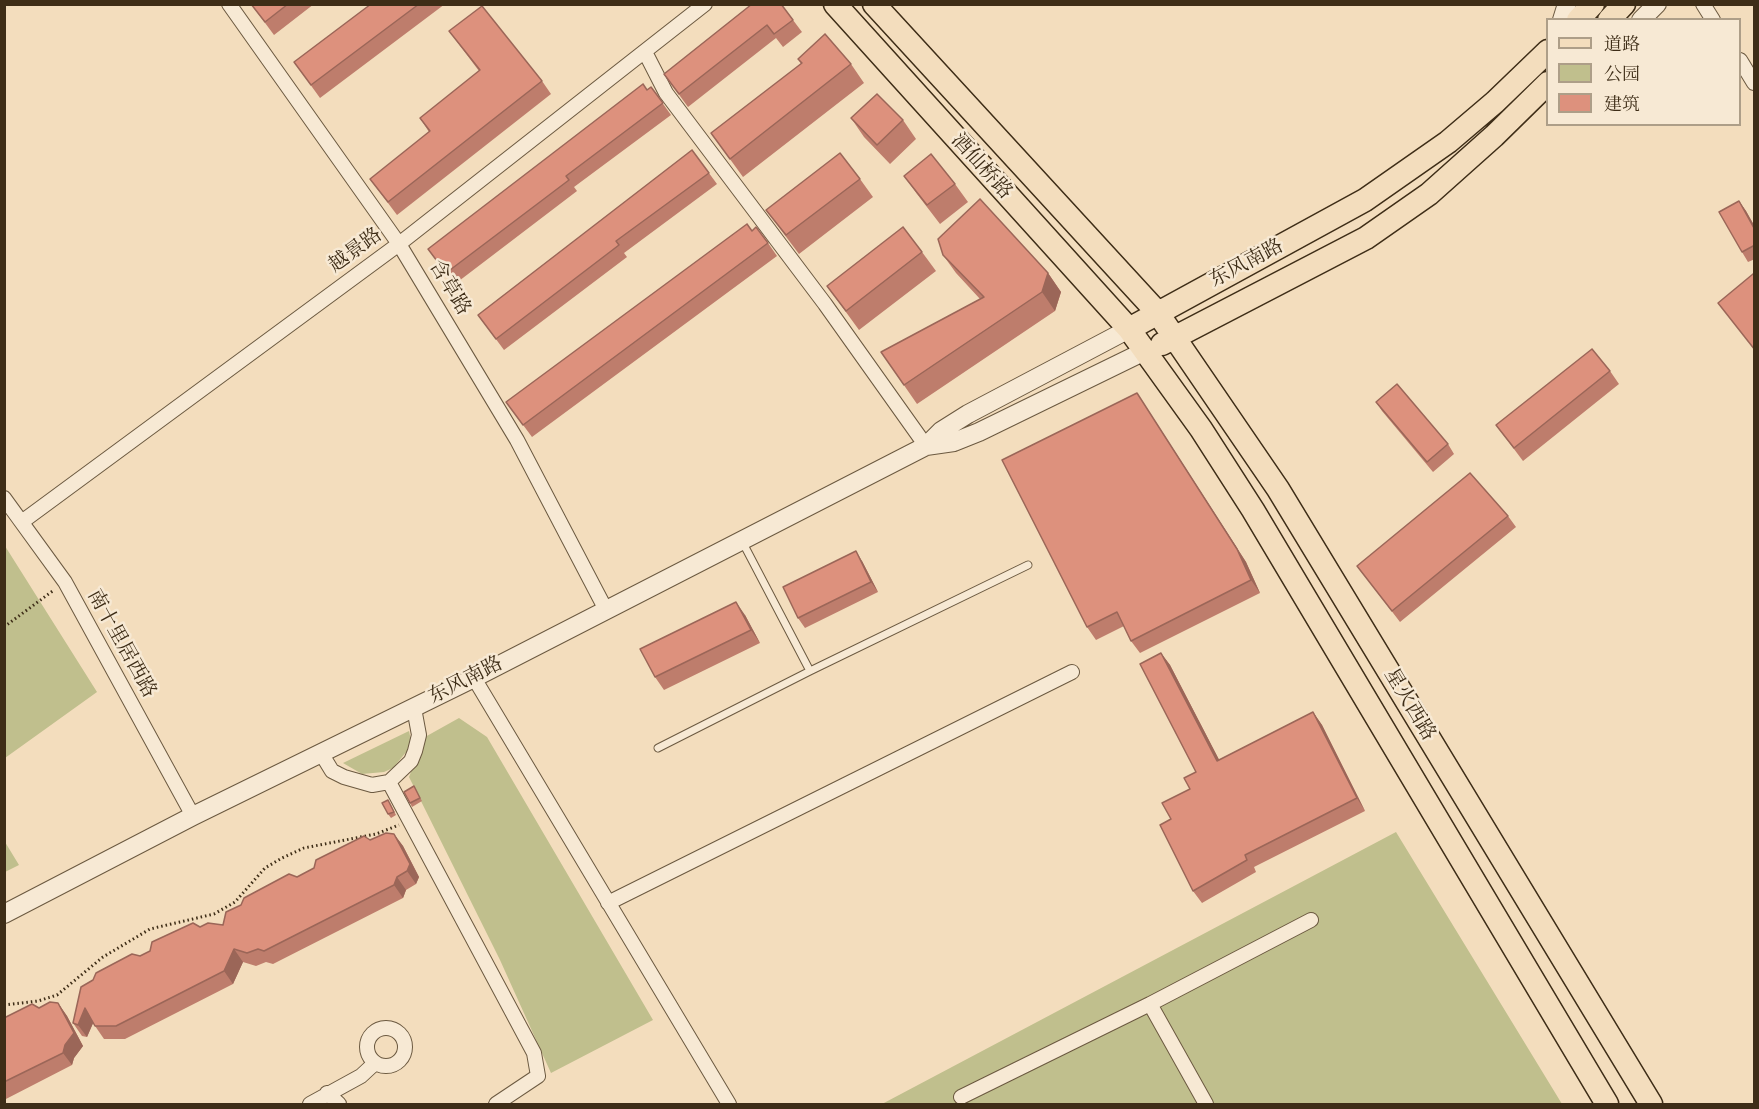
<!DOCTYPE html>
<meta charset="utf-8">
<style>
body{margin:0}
#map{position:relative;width:1759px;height:1109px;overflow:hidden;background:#f3ddbd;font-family:Cardo,"Noto Serif SC",serif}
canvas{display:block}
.frame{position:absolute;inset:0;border:6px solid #3e2d17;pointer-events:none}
.legend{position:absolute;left:1546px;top:18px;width:195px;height:108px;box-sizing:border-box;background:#f7e9d4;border:2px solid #ad9e88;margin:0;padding:8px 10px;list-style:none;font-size:18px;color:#3e2d17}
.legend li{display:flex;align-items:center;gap:12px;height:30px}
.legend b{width:30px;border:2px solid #ad9e88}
</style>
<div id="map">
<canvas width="1759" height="1109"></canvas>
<div class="frame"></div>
<ul class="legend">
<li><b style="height:8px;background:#f3ddbd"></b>道路</li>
<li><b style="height:16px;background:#c0bf8d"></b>公园</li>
<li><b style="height:16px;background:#dd917d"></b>建筑</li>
</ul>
</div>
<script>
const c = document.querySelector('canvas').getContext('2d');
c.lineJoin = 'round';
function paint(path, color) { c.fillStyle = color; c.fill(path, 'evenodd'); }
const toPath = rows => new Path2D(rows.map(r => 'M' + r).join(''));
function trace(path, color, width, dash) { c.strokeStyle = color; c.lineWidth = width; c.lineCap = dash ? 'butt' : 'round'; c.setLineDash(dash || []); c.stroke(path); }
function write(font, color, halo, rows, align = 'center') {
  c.font = font + ' Cardo,"Noto Serif SC",serif'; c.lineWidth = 5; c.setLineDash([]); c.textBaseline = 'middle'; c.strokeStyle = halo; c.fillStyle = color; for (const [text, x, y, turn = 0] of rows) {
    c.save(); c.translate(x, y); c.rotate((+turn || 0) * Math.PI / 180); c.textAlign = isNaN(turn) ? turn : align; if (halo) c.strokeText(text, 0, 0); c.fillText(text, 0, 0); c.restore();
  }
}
paint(toPath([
 [5,546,97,692,5,758,4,758],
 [459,718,487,737,653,1020,551,1073,500,960,409,777,425,737],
 [409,731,411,740,407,751,393,768,384,772,362,774,343,763],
 [1396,832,1562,1104,882,1104],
 [5,842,19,865,5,872,4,872]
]), '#c0bf8d');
const service = toPath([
 [743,543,810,671],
 [658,748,810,671,1028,565]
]);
const minor = toPath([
 [229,4,399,244,517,440,606,610],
 [1703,4,1713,20],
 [645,52,666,93,825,304,926,446],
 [1740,60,1754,83],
 [4,498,65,582,193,816],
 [23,521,399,244,705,4],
 [474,678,729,1104],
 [321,753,332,771,344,777,372,785,389,782,411,761,415,751,419,735,414,708],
 [389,782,534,1053,538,1076,496,1104],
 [608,903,1072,672],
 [1150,1004,1206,1104],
 '367 1047a19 19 0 1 1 38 0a19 19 0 1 1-38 0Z',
 [327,1093,339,1104],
 [961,1097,1150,1004,1311,920],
 [310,1104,361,1076,375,1063]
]);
const tertiary = toPath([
 [1562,20,1567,4],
 [1641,20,1657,4],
 [926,446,954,442,979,432,1145,351],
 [4,914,193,816,474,678,926,446,941,431,968,414,1129,329]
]);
const primary = toPath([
 [835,4,1129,329,1201,429,1253,510,1607,1104],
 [874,4,1157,312,1278,489,1651,1104],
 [1578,20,1593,4],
 [1609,20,1624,4],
 [1129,329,1365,200,1448,142,1495,102,1548,51],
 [1162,344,1366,238,1429,194,1494,136,1548,83]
]);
trace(service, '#6b5940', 9);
trace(minor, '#6b5940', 16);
trace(tertiary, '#6b5940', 20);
trace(primary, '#3e2d17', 25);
trace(toPath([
 [4,627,54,590],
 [4,1005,38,1001,57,995,103,957,150,929,214,914,235,902,265,868,282,858,304,848,376,834,399,825]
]), '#3e2d17', 3, [1.5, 3]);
trace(service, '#f7e9d4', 7);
trace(minor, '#f7e9d4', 14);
trace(tertiary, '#f7e9d4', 18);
trace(primary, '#f3ddbd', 22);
paint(toPath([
 [251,4,314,4,274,35],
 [371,4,445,4,320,98,294,62],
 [752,4,793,20,802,32,783,47,776,38,688,107,664,74],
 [449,31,542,81,551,94,397,215,370,179,429,132,420,118,479,71],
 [798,59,851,64,864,83,743,177,711,133,801,64],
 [651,87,671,115,574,187,577,191,455,284,428,249],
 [851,118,903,120,916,139,890,164,864,137],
 [692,150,717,184,624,253,627,257,504,350,478,315],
 [904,176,955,184,968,202,940,224,917,194],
 [860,179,873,197,799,254,766,210],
 [1739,201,1746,211,1755,227,1755,259,1748,262,1742,252],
 [752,231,768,243,777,256,532,437,506,402],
 [922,252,936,271,859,330,827,286],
 [943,255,1048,273,1061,292,1055,311,917,404,881,352,980,299,956,273],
 [1610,371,1619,384,1523,461,1496,425],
 [1137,393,1246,562,1260,593,1140,653,1131,641,1124,626,1096,640,1087,627],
 [1376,402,1448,444,1454,454,1433,472,1382,411],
 [1508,516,1516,527,1400,622,1357,566],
 [862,561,878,592,805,628,798,618],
 [745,615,760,643,664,690,655,677],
 [1161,653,1170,665,1219,760,1313,712,1322,725,1365,811,1254,867,1256,872,1202,903,1193,891,1171,819,1190,789,1196,772],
 [414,786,422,801,412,807,410,803],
 [390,803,396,815,391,818,388,814],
 [394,834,403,846,419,877,416,884,406,890,403,898,273,964,266,962,256,966,243,962,233,984,125,1039,104,1039,93,1023,87,1037,82,1036,73,1023,140,956,200,927,223,925,297,877,370,840],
 [58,1003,67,1016,83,1046,74,1058,72,1065,4,1100,4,1018]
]), '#be7d6c');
paint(toPath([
 [1739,201,1746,211,1755,227,1755,230],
 [1048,273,1061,292,1055,311,1042,292],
 [1137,393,1246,562,1260,593,1251,580],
 [856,551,862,561,878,592,871,582],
 [736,602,745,615,760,643,751,630],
 [1161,653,1170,665,1226,773,1217,761],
 [1313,712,1322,725,1365,811,1357,798],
 [394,834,403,846,419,877,416,884,407,871],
 [397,877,406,890,403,898,394,885],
 [234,949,243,962,233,984,224,971],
 [58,1003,67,1016,83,1046,74,1058,72,1065,63,1053],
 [85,1008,94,1021,87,1037,78,1025]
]), '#9b6658');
const building = toPath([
 [251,4,288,4,265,22,251,4],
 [371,4,419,4,311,85,294,62,371,4],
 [752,4,781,4,793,20,774,34,767,25,679,94,664,74,752,4],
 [482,6,542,81,388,202,370,179,430,131,420,118,480,70,449,31,482,6],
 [825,34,851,64,730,159,711,133,802,63,798,59,825,34],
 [643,84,647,90,651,87,663,103,566,176,569,180,446,273,428,249,643,84],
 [877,94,903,120,877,145,851,118,877,94],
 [692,150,709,173,616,241,619,245,496,339,478,315,692,150],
 [840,153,860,179,786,235,766,210,840,153],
 [931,154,955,184,927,205,904,176,931,154],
 [980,199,1048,273,1042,292,904,385,881,352,984,297,943,255,938,239,980,199],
 [1739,201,1755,230,1755,245,1742,252,1719,212,1739,201],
 [747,224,752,231,756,227,768,243,523,425,506,402,747,224],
 [903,227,922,252,846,311,827,286,903,227],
 [1753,274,1755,276,1755,350,1718,303,1753,274],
 [1592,349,1610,371,1514,448,1496,425,1592,349],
 [1397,384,1448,444,1427,462,1376,402,1397,384],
 [1137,393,1237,549,1251,580,1131,641,1117,612,1087,627,1002,460,1137,393],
 [1470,473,1508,516,1392,611,1357,566,1470,473],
 [856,551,871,582,798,618,783,587,856,551],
 [736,602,751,630,655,677,640,649,736,602],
 [1161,653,1217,761,1313,712,1357,798,1245,855,1247,860,1193,891,1160,825,1171,819,1162,803,1190,789,1184,778,1196,772,1140,664,1161,653],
 [414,786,420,798,410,803,404,792,414,786],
 [388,800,394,812,388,814,382,803,388,800],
 [386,833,394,834,410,864,407,871,397,877,394,885,264,951,258,949,247,953,234,949,224,971,116,1026,95,1026,85,1008,78,1025,73,1023,81,987,93,980,96,973,132,954,140,956,150,951,152,942,193,923,200,927,208,923,223,925,226,912,241,905,244,898,289,874,297,877,314,868,316,860,364,836,370,840,386,833],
 [50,1002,58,1003,74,1033,65,1045,63,1053,4,1082,4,1018,32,1004,39,1008,50,1002]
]);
paint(building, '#dd917d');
trace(building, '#9b6658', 1.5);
write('20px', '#3e2d17', '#f7e9d4', [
 ["酒仙桥路",981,167,48],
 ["越景路",356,251,-36],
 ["东风南路",1247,264,-28],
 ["含草路",449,288,59],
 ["南十里居西路",121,644,61],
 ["东风南路",466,681,-27],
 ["星火西路",1409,705,59]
]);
</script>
